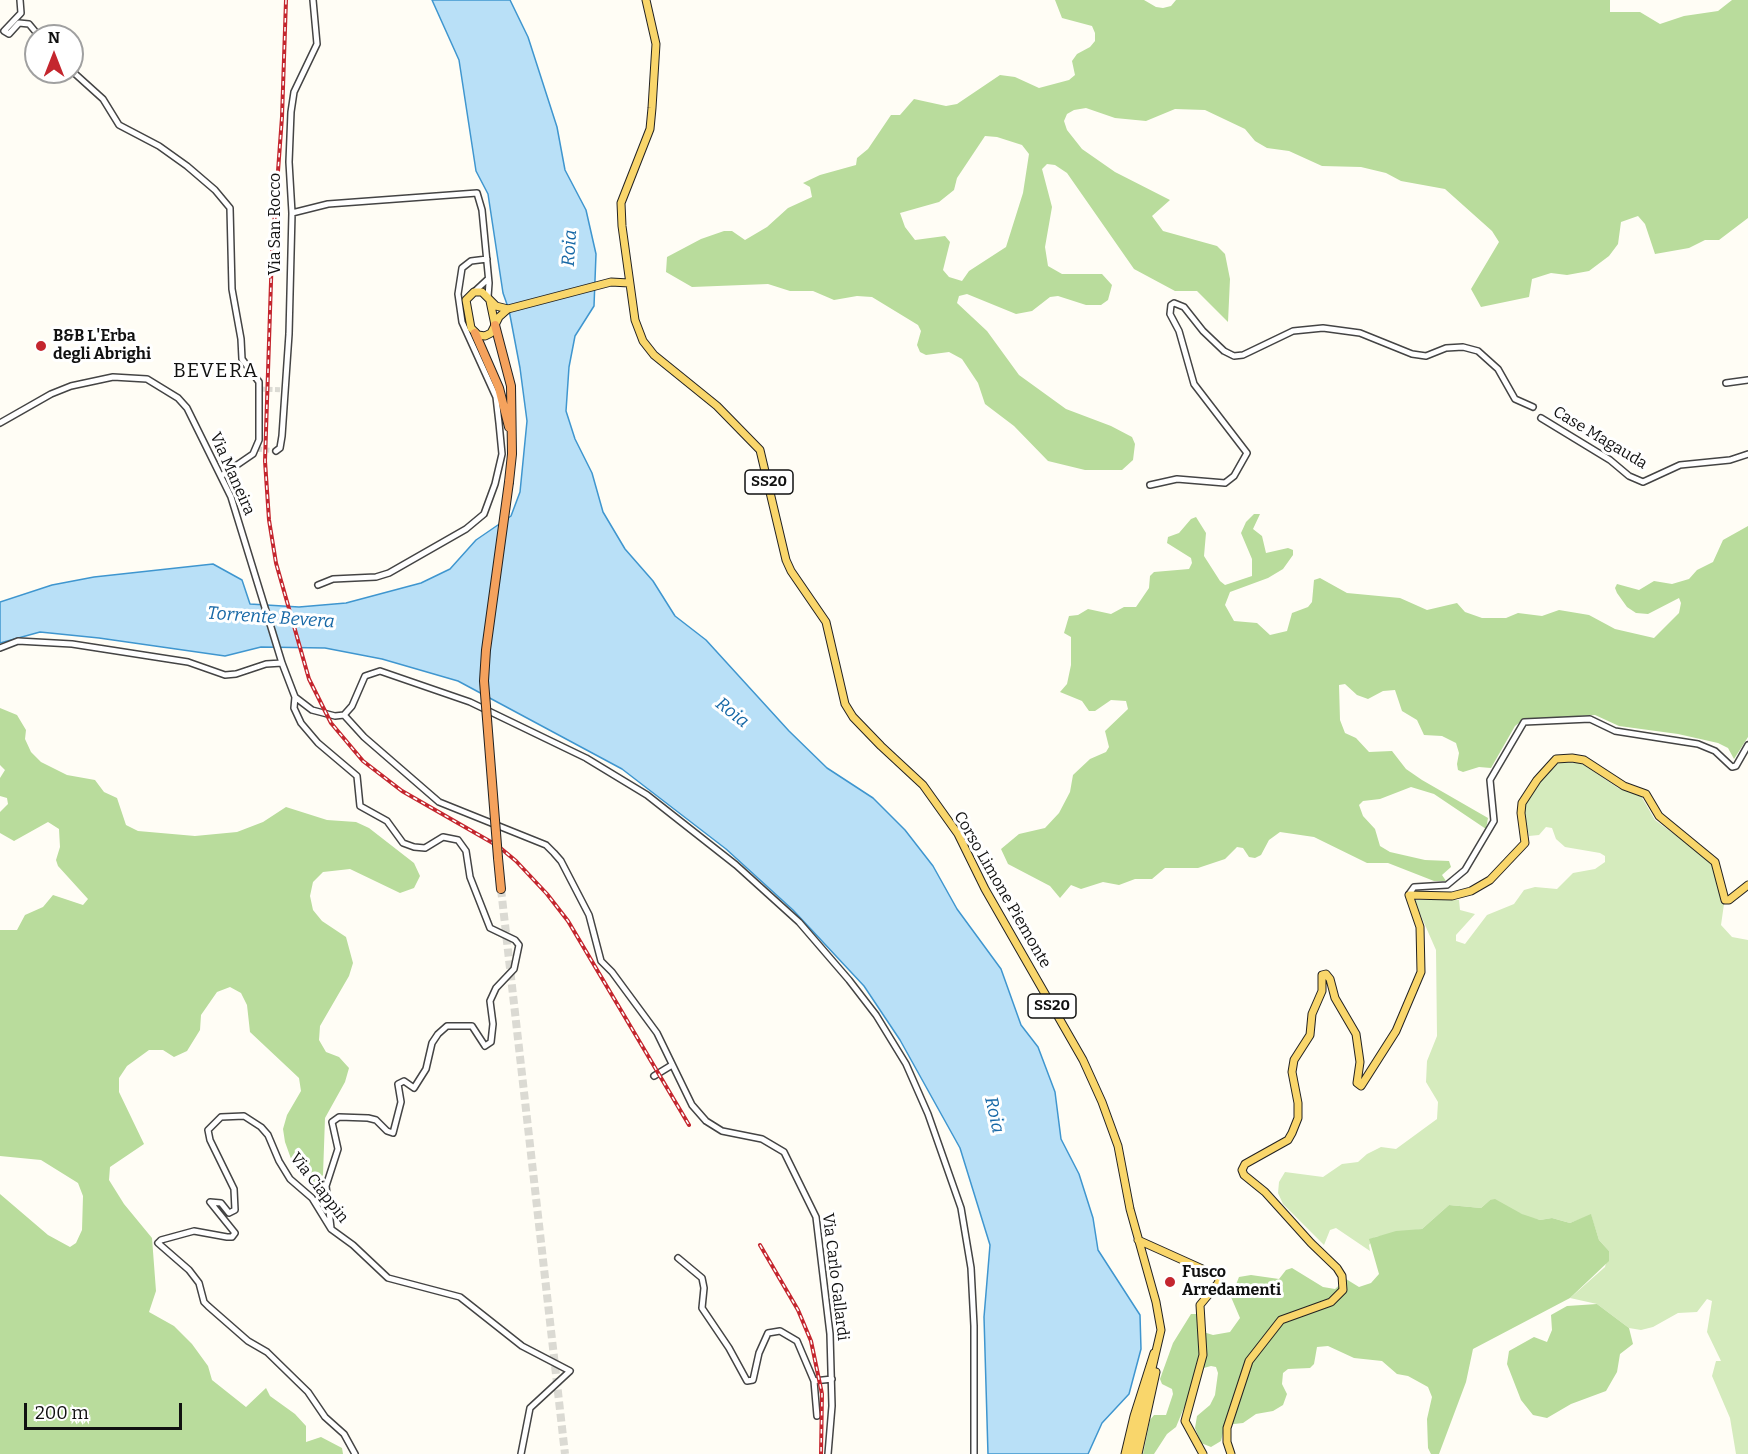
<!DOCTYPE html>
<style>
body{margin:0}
#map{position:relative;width:1748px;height:1454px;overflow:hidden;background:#fffdf5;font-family:Bitter,serif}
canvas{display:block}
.north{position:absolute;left:24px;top:24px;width:60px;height:60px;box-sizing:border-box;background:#fff;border:2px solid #a0a0a0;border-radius:50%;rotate:0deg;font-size:16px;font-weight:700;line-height:24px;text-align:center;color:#111}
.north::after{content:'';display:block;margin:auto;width:21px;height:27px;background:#c4262e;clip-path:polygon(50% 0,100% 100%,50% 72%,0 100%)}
.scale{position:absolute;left:24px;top:1403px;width:158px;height:27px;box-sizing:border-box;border:3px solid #111;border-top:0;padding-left:8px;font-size:18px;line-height:21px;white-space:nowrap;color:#111;-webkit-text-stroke:4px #fff;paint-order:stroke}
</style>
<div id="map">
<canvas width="1748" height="1454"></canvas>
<div class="north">N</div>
<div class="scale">200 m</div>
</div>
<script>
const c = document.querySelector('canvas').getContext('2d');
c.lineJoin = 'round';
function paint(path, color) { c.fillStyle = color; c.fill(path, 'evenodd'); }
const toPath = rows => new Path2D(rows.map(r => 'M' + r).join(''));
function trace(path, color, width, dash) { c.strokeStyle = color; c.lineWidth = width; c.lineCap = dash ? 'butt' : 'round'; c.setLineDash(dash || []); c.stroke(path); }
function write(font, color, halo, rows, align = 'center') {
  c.font = font + ' Bitter,serif'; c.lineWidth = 6; c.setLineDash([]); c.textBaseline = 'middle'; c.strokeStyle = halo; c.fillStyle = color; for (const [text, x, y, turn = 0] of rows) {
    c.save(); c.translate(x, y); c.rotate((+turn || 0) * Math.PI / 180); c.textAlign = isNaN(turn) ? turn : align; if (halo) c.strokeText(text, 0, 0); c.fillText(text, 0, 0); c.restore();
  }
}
paint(toPath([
 [1559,762,1581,763,1618,788,1641,796,1655,820,1710,861,1715,868,1724,904,1721,925,1732,937,1748,940,1748,1454,1736,1454,1730,1418,1712,1376,1716,1361,1721,1361,1707,1332,1712,1301,1707,1299,1697,1312,1678,1313,1653,1327,1641,1330,1629,1328,1597,1304,1570,1298,1605,1267,1609,1251,1599,1240,1591,1215,1570,1223,1552,1218,1540,1220,1528,1217,1490,1200,1481,1208,1449,1205,1422,1229,1375,1237,1369,1245,1370,1251,1336,1228,1330,1230,1324,1245,1283,1204,1278,1193,1279,1182,1285,1172,1323,1177,1342,1164,1358,1162,1367,1154,1381,1147,1396,1149,1437,1119,1438,1102,1426,1082,1427,1061,1437,1036,1436,950,1414,900,1459,900,1460,910,1475,914,1456,935,1456,941,1465,944,1487,915,1514,904,1524,890,1535,887,1557,889,1573,873,1595,869,1605,862,1605,856,1600,853,1565,847,1556,839,1552,828,1546,827,1539,835,1529,836,1523,805,1548,769]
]), '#d5ebbd');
paint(toPath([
 [1055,0,1144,0,1156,7,1163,8,1171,6,1176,0,1610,0,1610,12,1640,12,1660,24,1684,16,1718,11,1732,0,1748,0,1748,218,1719,240,1705,240,1689,248,1655,254,1645,224,1638,216,1621,222,1618,244,1609,256,1589,271,1567,275,1551,273,1532,279,1529,297,1481,307,1471,289,1499,242,1492,231,1445,189,1401,181,1386,173,1361,167,1322,166,1289,151,1267,148,1255,141,1245,129,1205,110,1175,109,1146,121,1115,118,1086,108,1074,110,1067,114,1064,121,1067,130,1082,149,1115,172,1170,200,1152,216,1163,231,1217,246,1225,254,1230,279,1228,322,1197,291,1175,291,1134,269,1067,173,1055,165,1047,164,1042,169,1052,207,1045,247,1048,266,1062,274,1102,274,1112,285,1108,300,1101,305,1086,305,1058,296,1050,297,1032,311,1016,314,967,294,959,296,957,303,987,331,1019,375,1066,409,1111,426,1132,437,1135,444,1133,460,1122,470,1085,470,1048,461,1014,426,985,404,978,383,962,359,949,352,926,355,920,352,917,345,921,331,918,325,872,297,857,296,834,300,813,291,790,291,768,284,692,287,666,272,667,257,701,239,724,231,732,231,745,240,767,227,788,208,812,197,810,187,803,183,820,175,856,165,857,158,868,149,891,115,900,115,914,99,946,106,957,104,1000,75,1015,77,1039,88,1069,80,1075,75,1072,61,1077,54,1090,47,1095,41,1095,33,1092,26,1062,18],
 [985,136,997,137,1022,145,1029,154,1023,193,1006,247,969,271,962,281,949,277,943,270,950,242,945,236,915,240,905,227,900,213,939,202,954,190,957,178],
 [1254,514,1260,514,1253,529,1262,536,1266,553,1288,548,1293,550,1293,555,1283,569,1268,578,1230,592,1225,605,1234,621,1257,623,1270,635,1287,631,1292,613,1308,607,1312,602,1314,580,1320,578,1347,593,1400,598,1427,610,1457,603,1465,612,1482,618,1506,618,1518,613,1542,616,1559,610,1589,615,1615,629,1654,638,1679,613,1681,603,1679,598,1648,614,1636,613,1627,607,1617,593,1615,588,1617,584,1639,590,1654,581,1672,584,1689,579,1697,570,1713,562,1723,540,1748,526,1748,737,1734,759,1728,748,1718,743,1678,734,1619,726,1595,715,1524,719,1515,726,1491,768,1479,767,1463,772,1458,770,1457,764,1459,753,1456,743,1442,736,1424,735,1417,720,1402,711,1395,690,1383,691,1368,699,1357,695,1345,684,1339,685,1340,720,1345,733,1356,738,1369,752,1392,751,1406,769,1422,780,1488,818,1486,829,1434,794,1411,787,1380,799,1363,801,1359,805,1363,816,1375,829,1380,846,1390,852,1425,860,1449,861,1451,867,1442,875,1446,881,1434,881,1388,863,1367,863,1314,837,1280,832,1269,840,1261,855,1255,858,1249,857,1243,848,1237,847,1225,859,1198,868,1165,868,1152,879,1135,879,1119,885,1103,882,1081,889,1071,885,1060,898,1050,886,1008,864,1001,849,1019,834,1045,828,1059,813,1070,792,1073,775,1090,759,1106,752,1109,747,1105,731,1128,709,1126,701,1111,700,1095,711,1089,711,1082,701,1060,692,1067,684,1071,665,1071,637,1064,633,1069,616,1078,615,1088,609,1111,614,1124,607,1136,607,1149,588,1150,576,1154,572,1189,569,1192,563,1191,558,1167,543,1168,537,1179,533,1191,519,1196,517,1206,533,1204,556,1220,581,1225,585,1252,576,1252,559,1241,533,1246,522],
 [0,708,17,715,26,730,25,739,31,752,41,762,67,775,95,780,104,792,117,798,126,825,138,831,195,836,237,832,263,822,286,807,327,820,356,822,369,828,414,863,420,876,414,888,400,893,350,869,323,872,313,882,310,896,313,910,322,921,346,937,353,963,349,976,320,1026,319,1040,326,1052,339,1057,349,1068,345,1082,325,1118,323,1175,313,1185,294,1167,285,1142,283,1129,287,1115,301,1091,299,1078,250,1032,247,1005,241,993,230,987,217,992,201,1015,200,1030,187,1051,174,1057,163,1050,149,1050,127,1066,119,1078,119,1092,144,1144,110,1167,109,1180,124,1204,152,1238,156,1291,149,1312,174,1326,192,1344,208,1366,212,1380,246,1407,266,1388,270,1396,295,1414,306,1426,306,1442,321,1437,342,1448,343,1454,0,1454,0,1194,48,1235,70,1247,76,1243,82,1230,83,1196,78,1183,41,1160,0,1156,0,930,17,930,25,915,43,907,53,895,83,905,88,899,58,866,56,860,60,847,59,829,48,822,14,841,0,833,0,812,8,804,7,798,0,796,0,778,5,770,0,765],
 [1495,1199,1522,1214,1540,1220,1552,1218,1570,1223,1591,1214,1599,1240,1609,1251,1609,1261,1570,1298,1473,1349,1466,1382,1439,1454,1431,1454,1428,1448,1427,1419,1432,1397,1428,1387,1408,1376,1397,1374,1382,1361,1354,1358,1328,1346,1317,1347,1314,1364,1310,1368,1288,1369,1283,1373,1282,1384,1287,1394,1283,1405,1273,1411,1256,1414,1243,1423,1225,1425,1221,1441,1211,1447,1201,1443,1195,1428,1197,1416,1210,1405,1215,1395,1218,1373,1216,1367,1211,1366,1200,1369,1176,1427,1167,1434,1154,1454,1143,1454,1150,1420,1154,1415,1166,1415,1173,1394,1172,1389,1162,1384,1160,1379,1173,1343,1191,1314,1197,1314,1200,1331,1213,1335,1230,1332,1240,1318,1231,1297,1239,1277,1251,1275,1279,1279,1286,1270,1292,1268,1323,1287,1335,1289,1346,1279,1359,1287,1371,1283,1379,1274,1369,1239,1396,1231,1422,1229,1449,1205,1481,1208,1490,1200],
 [1597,1304,1629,1328,1633,1344,1620,1354,1617,1372,1606,1391,1571,1404,1547,1418,1533,1415,1521,1400,1507,1364,1509,1351,1534,1337,1547,1342,1552,1330,1551,1315,1567,1306]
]), '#b9dc9c');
const water = toPath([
 [432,0,510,0,528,37,557,127,565,170,586,210,596,254,594,306,575,336,569,367,566,411,575,439,592,473,603,512,625,549,653,581,675,616,706,640,789,731,827,768,873,798,905,830,933,866,957,909,1001,969,1021,1025,1038,1047,1055,1092,1061,1139,1079,1174,1093,1218,1098,1250,1140,1315,1141,1349,1129,1394,1102,1423,1088,1454,988,1454,984,1317,990,1245,960,1148,900,1040,864,986,793,910,726,849,622,769,458,681,382,659,325,648,261,647,225,656,99,638,40,632,0,643,0,602,52,585,94,577,213,564,242,580,250,604,299,607,346,603,421,583,450,569,476,540,511,516,520,492,527,421,520,368,509,310,503,293,488,194,476,171,459,60,432,0]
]);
paint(water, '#b9e0f7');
trace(water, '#3f96cf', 1.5);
trace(toPath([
 [260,389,285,390],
 [257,449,276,451]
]), '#dbdad3', 5, [5, 2.5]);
trace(toPath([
 [501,889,565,1454]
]), '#dbdad3', 8, [8, 4]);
const minor = toPath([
 [20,0,21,13,4,31,9,34,19,23,29,24,39,36],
 [72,71,103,99,119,125,159,146,187,166,215,190,230,208,232,289,241,339,242,359,259,382,259,440,253,454,221,476],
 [292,213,328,204,477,193,482,210,489,283,488,297],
 [474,292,488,279],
 [1726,383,1748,380],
 [1541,418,1610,460,1629,476,1643,482,1680,465,1730,460,1748,454],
 [0,423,51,394,71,386,113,377,147,379,178,398,187,408,231,497,282,663,295,697,312,710,335,716,344,715],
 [276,451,280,448,282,436,289,334,292,213,289,162,291,112,294,92,317,44,313,0],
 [1150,485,1177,479,1225,483,1234,476,1247,453,1194,384,1179,331,1170,314,1171,305,1174,303,1184,307,1203,331,1224,351,1234,356,1243,355,1293,331,1323,328,1360,333,1412,354,1426,356,1446,348,1463,347,1478,351,1498,369,1515,399,1533,407],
 [318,585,333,579,376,577,389,573,466,529,484,514,495,484,502,454,499,423,496,397,462,322,458,294,462,268,471,261,487,259],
 [0,648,18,641,72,644,188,662,225,675,236,674,266,664,282,663],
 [295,697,294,708,301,723,318,743,357,776,360,806,387,821,403,843,414,847,425,848,443,837,458,840,466,851,470,877,490,928,515,940,519,945,514,969,496,988,490,1001,493,1024,491,1042,485,1046,472,1026,447,1026,438,1034,432,1043,426,1069,414,1088,404,1081,398,1084,401,1102,393,1133,387,1131,376,1120,368,1118,339,1117,332,1122,338,1149,326,1186,331,1228],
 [344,715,352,706,365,676,380,671,470,702,586,758,647,795,736,865,799,922,849,980,876,1015,906,1064,928,1114,961,1208,971,1268,974,1326,974,1454],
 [344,715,364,737,439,802,546,845,554,853,561,861,589,915,601,961,612,972,657,1033,692,1105,706,1121,722,1131,762,1139,784,1152,816,1217,830,1334,832,1406,828,1454],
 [1409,894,1414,887,1447,885,1465,870,1494,821,1490,780,1524,722,1590,719,1615,731,1698,744,1715,751,1732,767,1736,766,1748,745],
 [654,1076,672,1065],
 [678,1258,702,1278,704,1288,702,1308,729,1348,747,1381,753,1380,759,1353,768,1333,780,1331,797,1341,814,1381,817,1416],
 [814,1381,832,1379],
 [355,1454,344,1434,325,1417,308,1392,267,1352,248,1341,208,1306,204,1302,199,1283,189,1270,158,1243,161,1240,194,1231,227,1237,232,1237,235,1233,210,1202,221,1203,229,1213,235,1210,234,1189,210,1140,208,1130,221,1117,244,1116,261,1127,268,1135,279,1161,290,1179,312,1198,331,1229,353,1245,388,1278,460,1297,522,1346,570,1371,530,1408,521,1454]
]);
const major = toPath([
 [646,0,656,44,652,108,650,129,621,203,622,226,635,320,643,341,654,355,717,406,760,450,786,560,791,571,826,622,845,704,853,717,881,746,923,785,958,834,985,889,1083,1060,1102,1102,1118,1146,1130,1209,1156,1302,1161,1330,1132,1454],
 [490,301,495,325],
 [508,309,496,306,482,292,474,292,466,300,471,328,478,335,485,336,491,333,499,317,508,309,611,282,629,283],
 [1138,1240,1218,1276,1219,1282,1200,1305,1203,1355,1185,1421,1203,1454],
 [1125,1454,1134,1416,1154,1353],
 [1138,1454,1156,1372],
 [1231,1454,1227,1442,1227,1428,1249,1361,1281,1320,1331,1302,1343,1290,1342,1276,1337,1268,1311,1243,1265,1192,1244,1175,1242,1170,1245,1164,1288,1140,1292,1133,1298,1118,1298,1103,1292,1072,1294,1060,1310,1035,1312,1014,1322,991,1322,975,1326,974,1330,979,1335,998,1356,1034,1360,1062,1357,1083,1361,1086,1396,1031,1421,972,1420,927,1409,895,1452,896,1471,891,1490,880,1525,843,1521,813,1522,803,1537,780,1556,759,1572,758,1584,760,1624,786,1646,794,1659,816,1715,862,1725,900,1729,900,1748,885]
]);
const highway = toPath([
 [495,325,511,386,512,454,509,482],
 [475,333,499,388,509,427],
 [498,858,501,889]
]);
trace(minor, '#444', 8);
trace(major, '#222', 9);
trace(highway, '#222', 10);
trace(minor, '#fff', 5);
trace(major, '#f9d66b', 7);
trace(highway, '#f5a25d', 8);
const rail = toPath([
 [286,0,282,117,272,252,265,461,269,520,276,563,309,679,331,723,363,761,402,791,498,846,516,861,547,894,568,921,689,1125],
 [760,1245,798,1310,811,1341,822,1394,821,1454]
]);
trace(rail, '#c4262e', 4);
trace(rail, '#fff', 1.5, [4.5]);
const highwayBridge = toPath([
 [498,858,484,681,486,650,509,482]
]);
trace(highwayBridge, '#222', 10, []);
trace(highwayBridge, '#f5a25d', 8);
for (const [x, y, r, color] of [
 [41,346,6,"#c4262e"],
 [1170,1282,6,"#c4262e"]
]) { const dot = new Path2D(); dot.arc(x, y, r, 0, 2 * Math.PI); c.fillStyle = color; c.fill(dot); trace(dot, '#fff', 2); }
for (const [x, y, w] of [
 [769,482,48],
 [1052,1006,48]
]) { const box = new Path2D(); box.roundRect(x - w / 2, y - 12, w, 24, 4.5); c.fillStyle = '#fff'; c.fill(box); trace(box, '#111', 1.5); }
write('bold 15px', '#111', null, [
 ["SS20",769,482],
 ["SS20",1052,1006]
]);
write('16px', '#111', '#fff', [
 ["Via San Rocco",276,224,-90],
 ["Case Magauda",1600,438,31],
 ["Via Maneira",232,474,66],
 ["Corso Limone Piemonte",1002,890,60],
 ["Via Ciappin",319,1188,52],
 ["Via Carlo Gallardi",835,1277,83]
]);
write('bold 16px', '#111', '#fff', [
 ["B&B L'Erba",53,337],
 ["degli Abrighi",53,355],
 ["Fusco",1182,1273],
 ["Arredamenti",1182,1291]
], 'left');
write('italic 18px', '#1768a6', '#fff', [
 ["Roia",570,248,-86],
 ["Torrente Bevera",271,618,4],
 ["Roia",732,713,38],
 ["Roia",994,1115,77]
]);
c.letterSpacing = '1.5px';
write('20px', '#111', '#fff', [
 ["BEVERA",216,371]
]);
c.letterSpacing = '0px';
</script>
